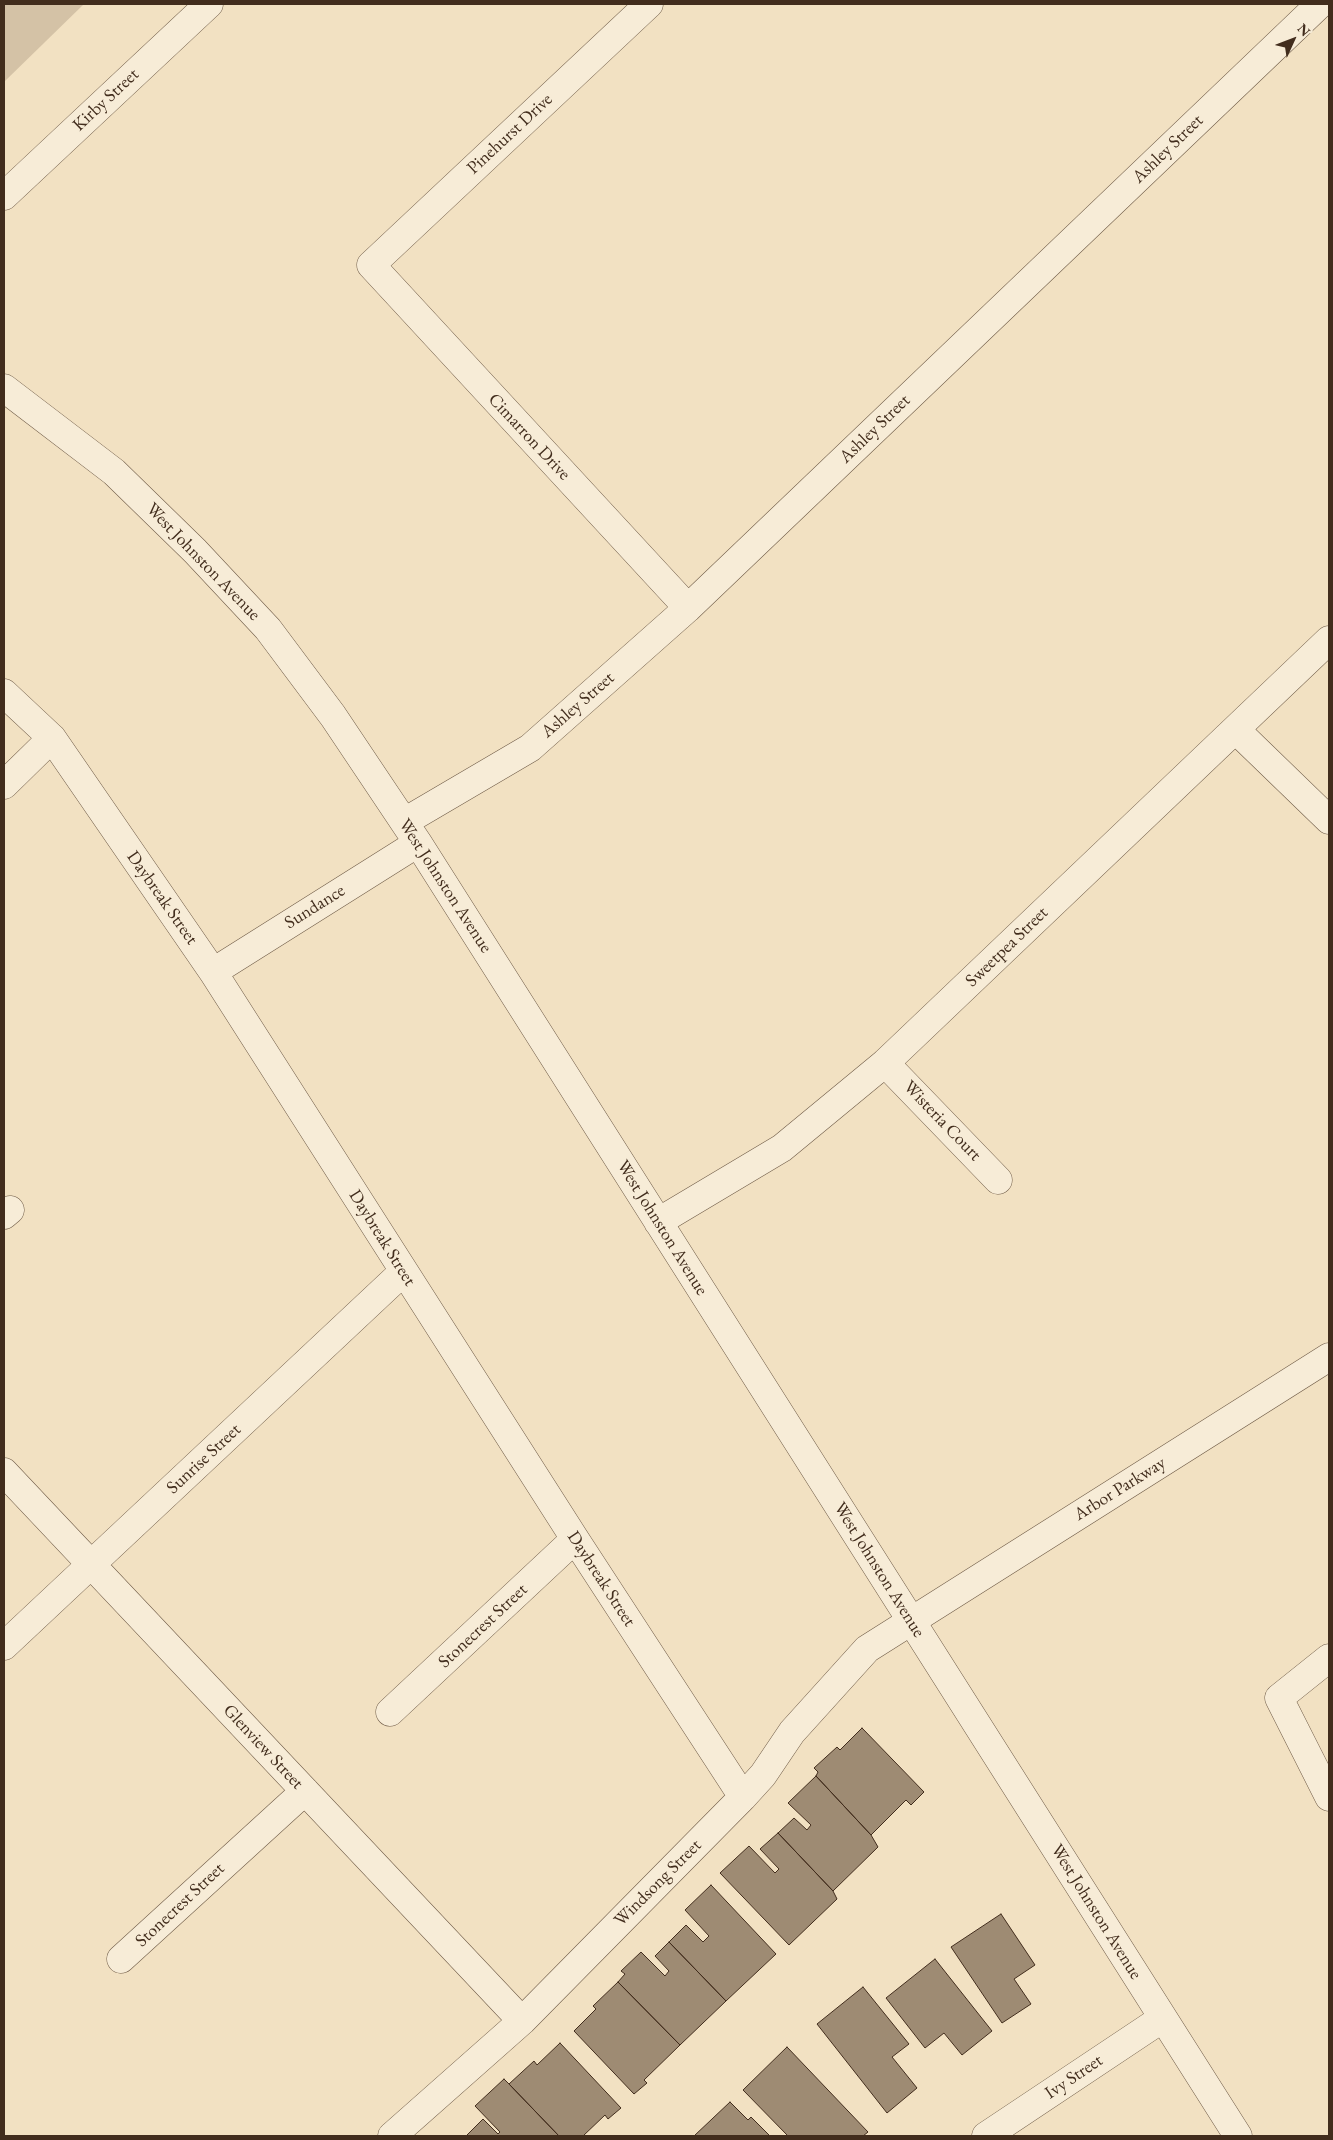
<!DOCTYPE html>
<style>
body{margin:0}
#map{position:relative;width:1333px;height:2140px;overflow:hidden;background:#f2e1c2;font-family:"EB Garamond",serif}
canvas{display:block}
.frame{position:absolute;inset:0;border:5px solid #422d1d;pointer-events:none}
.north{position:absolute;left:1268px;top:15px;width:50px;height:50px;-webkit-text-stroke:4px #f7ecd7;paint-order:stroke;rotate:47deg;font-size:14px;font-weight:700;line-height:20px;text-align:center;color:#422d1d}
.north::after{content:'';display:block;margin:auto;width:18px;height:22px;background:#422d1d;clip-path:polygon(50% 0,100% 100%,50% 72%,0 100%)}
</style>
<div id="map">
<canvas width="1333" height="2140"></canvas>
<div class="frame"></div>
<div class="north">N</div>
</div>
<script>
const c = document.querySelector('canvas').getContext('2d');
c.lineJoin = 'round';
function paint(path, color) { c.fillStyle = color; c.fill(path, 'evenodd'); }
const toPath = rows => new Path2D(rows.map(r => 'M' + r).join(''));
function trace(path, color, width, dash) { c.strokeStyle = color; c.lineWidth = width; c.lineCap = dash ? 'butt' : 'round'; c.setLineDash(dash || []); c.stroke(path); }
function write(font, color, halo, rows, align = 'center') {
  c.font = font + ' "EB Garamond",serif'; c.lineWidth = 4.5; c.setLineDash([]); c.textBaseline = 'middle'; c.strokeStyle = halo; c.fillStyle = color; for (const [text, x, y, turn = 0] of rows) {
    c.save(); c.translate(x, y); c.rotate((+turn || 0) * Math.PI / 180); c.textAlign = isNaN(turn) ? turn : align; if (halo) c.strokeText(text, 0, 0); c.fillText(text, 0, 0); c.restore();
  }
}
paint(toPath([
 [4,4,84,4,4,82]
]), '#d4c2a6');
const building = toPath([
 [862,1728,924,1792,911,1805,906,1800,871,1835,816,1776,818,1772,814,1768,837,1747,840,1750,862,1728],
 [816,1776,871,1835,878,1847,833,1891,778,1833,794,1818,807,1830,811,1825,788,1803,816,1776],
 [778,1833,833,1891,837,1899,789,1945,720,1873,749,1846,775,1873,779,1869,760,1849,778,1833],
 [711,1885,776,1954,726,2001,669,1942,686,1925,703,1942,709,1936,685,1910,711,1885],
 [1001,1914,1035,1965,1014,1979,1031,2004,1002,2023,951,1947,1001,1914],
 [669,1942,726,2001,680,2045,618,1982,625,1974,621,1971,641,1952,665,1976,669,1971,655,1956,669,1942],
 [935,1959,992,2031,962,2055,944,2033,925,2048,886,1998,935,1959],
 [618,1982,680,2045,644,2080,647,2083,634,2094,574,2031,596,2009,593,2006,618,1982],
 [863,1987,909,2044,892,2057,917,2088,887,2113,817,2024,863,1987],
 [560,2043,621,2108,608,2119,605,2115,583,2136,559,2136,509,2084,534,2061,537,2065,560,2043],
 [787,2047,868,2132,863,2136,788,2136,743,2090,787,2047],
 [504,2079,509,2084,559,2136,466,2136,483,2119,498,2134,500,2132,475,2106,504,2079],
 [730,2102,748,2120,751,2117,770,2136,694,2136,730,2102]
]);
paint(building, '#9e8b73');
trace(building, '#422d1d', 1);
const minor = toPath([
 [649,4,371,265,688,608],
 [4,196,209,4],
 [4,388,114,472,195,551,268,629,333,716,418,843,1238,2136],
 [4,693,52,738,213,972,575,1539,743,1797],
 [1236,730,1329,820],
 [4,785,52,738],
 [404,822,530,748,688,608,1320,4],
 [213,972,418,843],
 [885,1063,998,1180],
 [4,1215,10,1210],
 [658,1222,782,1148,885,1063,1329,640],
 [4,1472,522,2021],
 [4,1646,403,1272],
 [1329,1658,1279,1698,1329,1797],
 [390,1712,575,1539],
 [121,1959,305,1791],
 [392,2136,522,2021,743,1797,763,1775,792,1732,867,1649,1329,1357],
 [986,2136,1163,2018]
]);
trace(minor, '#6e5a46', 29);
trace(minor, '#f7ecd7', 28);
write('18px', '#422d1d', '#f7ecd7', [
 ["Kirby Street",106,100,-43],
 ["Pinehurst Drive",510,134,-43],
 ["Ashley Street",1168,149,-44],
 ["Ashley Street",875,429,-44],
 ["Cimarron Drive",529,437,47],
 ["West Johnston Avenue",203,562,46],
 ["Ashley Street",578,705,-41],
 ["West Johnston Avenue",445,886,57],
 ["Daybreak Street",162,898,55],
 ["Sundance",315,907,-32],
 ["Sweetpea Street",1007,947,-44],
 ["Wisteria Court",942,1121,46],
 ["West Johnston Avenue",662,1228,58],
 ["Daybreak Street",382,1238,58],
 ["Sunrise Street",204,1459,-43],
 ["Arbor Parkway",1120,1489,-32],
 ["West Johnston Avenue",879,1570,58],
 ["Daybreak Street",601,1579,57],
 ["Stonecrest Street",483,1626,-43],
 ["Glenview Street",263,1747,47],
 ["Windsong Street",658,1883,-45],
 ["Stonecrest Street",180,1905,-43],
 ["West Johnston Avenue",1096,1912,58],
 ["Ivy Street",1074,2077,-34]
]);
</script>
